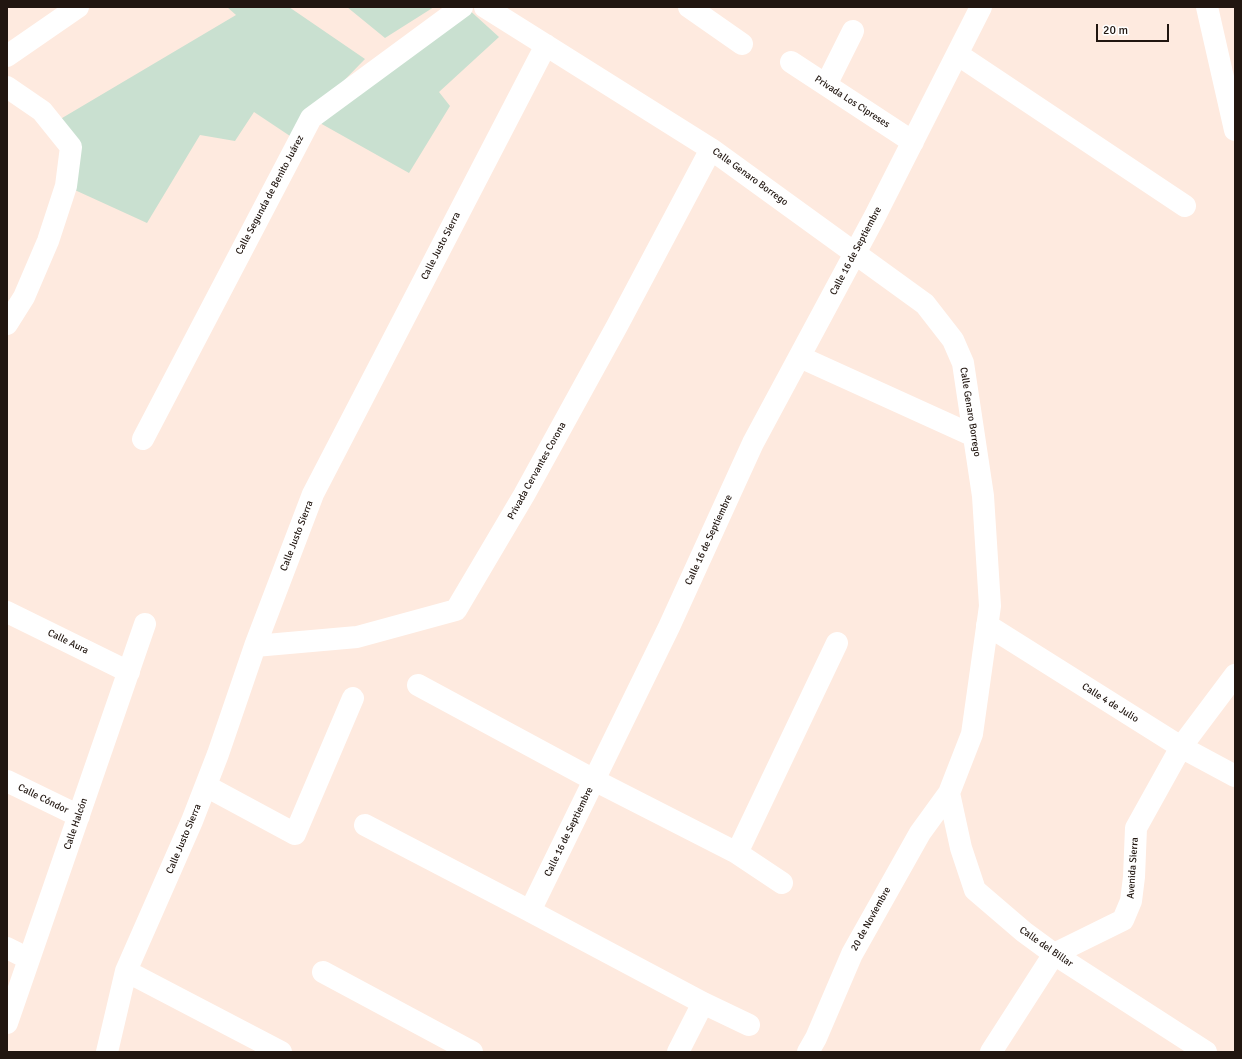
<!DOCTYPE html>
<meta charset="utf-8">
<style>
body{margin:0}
#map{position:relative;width:1242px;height:1059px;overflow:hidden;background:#feeadf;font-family:Signika,sans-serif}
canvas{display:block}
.frame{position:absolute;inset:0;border:8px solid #211610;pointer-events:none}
.scale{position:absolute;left:1096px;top:24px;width:73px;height:18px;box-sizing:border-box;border:2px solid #211610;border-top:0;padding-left:5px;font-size:12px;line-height:14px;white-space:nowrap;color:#211610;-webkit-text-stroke:3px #fff;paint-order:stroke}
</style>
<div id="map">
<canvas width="1242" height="1059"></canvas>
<div class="frame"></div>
<div class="scale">20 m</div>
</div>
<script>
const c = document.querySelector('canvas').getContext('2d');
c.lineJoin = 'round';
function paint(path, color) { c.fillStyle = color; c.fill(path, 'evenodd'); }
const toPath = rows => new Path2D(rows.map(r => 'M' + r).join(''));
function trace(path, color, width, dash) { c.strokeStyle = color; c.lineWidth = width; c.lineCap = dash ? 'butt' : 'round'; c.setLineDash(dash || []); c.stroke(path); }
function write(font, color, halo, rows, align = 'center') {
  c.font = font + ' Signika,sans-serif'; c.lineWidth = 3; c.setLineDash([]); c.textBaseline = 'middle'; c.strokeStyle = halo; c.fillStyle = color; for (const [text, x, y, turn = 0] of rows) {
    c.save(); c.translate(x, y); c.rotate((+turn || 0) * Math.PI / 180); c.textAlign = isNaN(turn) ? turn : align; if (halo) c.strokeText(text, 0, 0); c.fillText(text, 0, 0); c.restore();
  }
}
paint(toPath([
 [227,7,289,7,365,59,290,136,254,112,235,141,200,135,147,223,66,186,76,140,52,124,236,15],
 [347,7,434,7,385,38],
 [466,7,499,37,439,92,450,106,409,173,311,118]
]), '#c9e0d0');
trace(toPath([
 [485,7,711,149,925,304,953,340,963,363,983,496,990,606,972,734,949,793,920,833,852,954,816,1038,808,1052],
 [689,7,742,44],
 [1207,7,1235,130],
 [957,54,1185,206],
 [7,56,78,7],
 [791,62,913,142],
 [826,85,853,31],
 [7,87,42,111,71,147,66,186,48,241,24,297,7,324],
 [800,357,974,436],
 [143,439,311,118,462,7],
 [7,612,129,672],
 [987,625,1181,747,1235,776],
 [255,646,357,637,456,610,524,495,617,326,711,149],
 [418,685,594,780,737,853,782,883],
 [7,781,79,816],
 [206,786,295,834,353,698],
 [949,793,961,848,975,890,1024,932,1054,954,1206,1052],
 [365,825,530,911,669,627,753,443,875,216,981,7],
 [737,853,837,643],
 [530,911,703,1003,749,1025],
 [7,948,29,959],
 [126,971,281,1052],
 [323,972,472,1052],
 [7,1023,145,624],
 [107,1052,126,971,192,821,218,754,255,646,313,494,546,45],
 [678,1052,703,1003],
 [991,1052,1054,954,1123,920,1131,901,1134,877,1136,828,1181,747,1235,675]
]), '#fff', 22);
write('10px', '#211610', '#fff', [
 ["Privada Los Cipreses",852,102,33],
 ["Calle Genaro Borrego",750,177,36],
 ["Calle Segunda de Benito Juárez",270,195,-62],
 ["Calle Justo Sierra",441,246,-63],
 ["Calle 16 de Septiembre",856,251,-62],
 ["Calle Genaro Borrego",970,412,81],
 ["Privada Cervantes Corona",537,471,-61],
 ["Calle Justo Sierra",297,536,-69],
 ["Calle 16 de Septiembre",709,540,-65],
 ["Calle Aura",68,642,26],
 ["Calle 4 de Julio",1110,703,32],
 ["Calle Cóndor",43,799,26],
 ["Calle Halcón",76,824,-71],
 ["Calle 16 de Septiembre",569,832,-64],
 ["Calle Justo Sierra",184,839,-67],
 ["Avenida Sierra",1133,868,-86],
 ["20 de Noviembre",871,919,-61],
 ["Calle del Billar",1046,947,35]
]);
</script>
